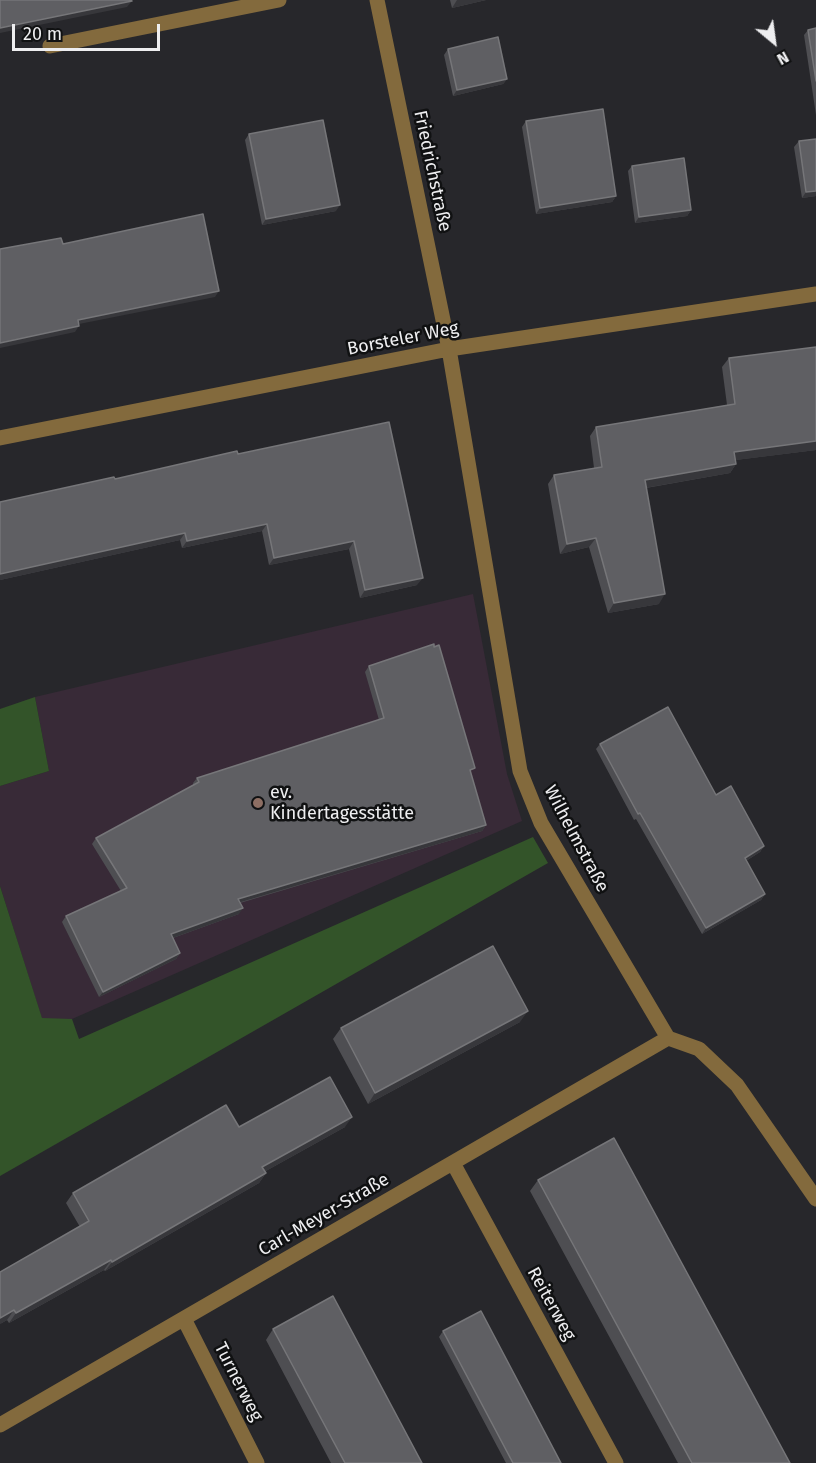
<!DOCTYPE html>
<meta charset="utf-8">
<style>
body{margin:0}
#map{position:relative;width:816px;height:1463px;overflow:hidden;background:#27272b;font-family:"Fira Sans",sans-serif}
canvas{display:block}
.north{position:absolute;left:744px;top:12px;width:60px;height:60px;-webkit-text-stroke:4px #101112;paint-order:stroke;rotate:151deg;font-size:16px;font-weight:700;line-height:24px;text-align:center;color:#eeeef0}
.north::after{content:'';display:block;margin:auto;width:21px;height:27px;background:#eeeef0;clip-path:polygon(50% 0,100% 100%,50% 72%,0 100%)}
.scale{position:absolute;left:12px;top:24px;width:148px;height:27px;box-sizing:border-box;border:3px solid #eeeef0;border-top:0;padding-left:8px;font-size:18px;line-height:21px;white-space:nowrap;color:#eeeef0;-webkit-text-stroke:4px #101112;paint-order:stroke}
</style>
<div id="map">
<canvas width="816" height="1463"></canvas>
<div class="north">N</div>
<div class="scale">20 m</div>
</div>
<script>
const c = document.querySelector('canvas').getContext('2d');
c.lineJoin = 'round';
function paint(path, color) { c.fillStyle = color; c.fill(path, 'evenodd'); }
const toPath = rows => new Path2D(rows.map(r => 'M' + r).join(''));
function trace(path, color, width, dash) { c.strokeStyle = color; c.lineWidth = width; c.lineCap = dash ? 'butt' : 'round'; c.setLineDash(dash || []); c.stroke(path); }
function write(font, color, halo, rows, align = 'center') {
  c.font = font + ' "Fira Sans",sans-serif'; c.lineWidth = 5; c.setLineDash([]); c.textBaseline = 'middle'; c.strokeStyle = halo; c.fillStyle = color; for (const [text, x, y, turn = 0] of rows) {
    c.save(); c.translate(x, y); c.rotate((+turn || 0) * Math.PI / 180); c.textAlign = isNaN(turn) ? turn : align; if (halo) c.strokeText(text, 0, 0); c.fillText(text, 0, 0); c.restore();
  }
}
paint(toPath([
 [473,594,507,774,522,821,72,1019,42,1019,0,886,0,786,49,771,35,697]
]), '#382a37');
paint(toPath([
 [35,697,49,771,0,786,0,709],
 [533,837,548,863,0,1176,0,886,42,1018,72,1019,79,1039]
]), '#335429');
trace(toPath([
 [50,46,279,0]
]), '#836a3d', 15);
trace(toPath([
 [377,0,449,349,520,771,541,823,668,1038,699,1049,737,1085,816,1199],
 [0,438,449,349,816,294],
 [453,1163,616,1463],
 [184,1319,257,1463],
 [0,1425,668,1038]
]), '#836a3d', 15);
paint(toPath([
 [450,0,486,0,452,8],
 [816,28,816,115,804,35,808,30],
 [448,49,507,79,503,84,453,96,444,55],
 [526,121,616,196,612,202,536,214,522,127],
 [249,134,336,211,262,225,245,140],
 [816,139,816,196,802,198,794,147,799,141],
 [632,166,691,210,687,216,635,223,628,171],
 [816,347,816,450,735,460,736,464,730,473,646,488,659,604,608,613,589,547,560,554,548,484,554,475,594,468,590,436,596,427,727,405,722,367,729,358],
 [238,454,417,585,360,598,349,549,269,565,262,531,182,548,180,540,0,580,0,502],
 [369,666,471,774,486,825,482,831,240,903,239,914,173,938,180,953,176,959,99,997,62,922,66,916,121,891,92,844,96,838,193,785,193,783,197,778,379,720,365,672],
 [600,744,716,795,764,846,760,852,746,861,765,894,761,900,702,934,636,819,634,820,596,749],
 [520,1022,368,1104,333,1039,341,1028],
 [239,1127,345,1127,264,1172,266,1173,259,1183,105,1271,104,1270,9,1323,7,1320,0,1324,80,1227,66,1203,73,1193],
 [538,1180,790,1463,678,1463,530,1191],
 [273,1329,422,1463,331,1463,266,1340],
 [443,1331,561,1463,506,1463,439,1337]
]), '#4e4e52');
paint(toPath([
 [457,0,486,0,452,8],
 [132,1,127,7,0,33,0,28],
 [507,79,503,84,453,96,457,90],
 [816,191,816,196,802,198,806,192],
 [616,196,612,202,536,214,540,208],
 [340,205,336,211,262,225,266,219],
 [691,210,687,216,635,223,639,217],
 [219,291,215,297,74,325,78,320],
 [79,326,75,332,0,348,0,343],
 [816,441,816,450,728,461,734,452],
 [736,464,730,473,639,489,645,480],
 [267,524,262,531,182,548,187,541],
 [185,533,180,540,0,580,0,574],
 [596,538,589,547,560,554,567,544],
 [354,541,349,549,269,565,274,558],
 [423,578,417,585,360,598,365,590],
 [665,594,659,604,608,613,614,603],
 [486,825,482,831,234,904,238,899],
 [764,846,760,852,741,864,745,858],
 [765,894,761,900,702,934,706,928],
 [243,908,239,914,167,940,171,934],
 [180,953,176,959,99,997,103,992],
 [528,1011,520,1022,368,1104,375,1093],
 [352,1117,345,1127,255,1177,262,1167],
 [266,1173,259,1183,105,1271,112,1262],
 [111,1260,104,1270,9,1323,16,1313],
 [14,1310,7,1320,0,1324,0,1318]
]), '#37373b');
const building = toPath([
 [0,0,131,0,132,1,0,28,0,0],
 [816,28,816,81,808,30,816,28],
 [498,37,507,79,457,90,448,49,498,37],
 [603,109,616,196,540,208,526,121,603,109],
 [323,120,340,205,266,219,249,134,323,120],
 [816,139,816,191,806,192,799,141,816,139],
 [684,158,691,210,639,217,632,166,684,158],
 [203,214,219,291,78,320,79,326,0,343,0,249,61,238,63,244,203,214],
 [816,347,816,441,734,452,736,464,645,480,665,594,614,603,596,538,567,544,554,475,602,467,596,427,735,404,729,358,816,347],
 [389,422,423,578,365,590,354,541,274,558,267,524,187,541,185,533,0,574,0,502,114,477,115,479,237,451,238,454,389,422],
 [434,644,434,647,439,645,475,768,470,770,486,825,238,899,243,908,171,934,180,953,103,992,66,916,127,888,96,838,199,782,197,778,384,718,369,666,434,644],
 [668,707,716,795,731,786,764,846,745,858,765,894,706,928,640,813,638,814,600,744,668,707],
 [493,946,528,1011,375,1093,341,1028,493,946],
 [330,1077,352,1117,262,1167,266,1173,112,1262,111,1260,16,1313,14,1310,0,1318,0,1272,89,1221,73,1193,226,1105,239,1127,330,1077],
 [614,1138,790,1463,692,1463,538,1180,614,1138],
 [333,1296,422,1463,345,1463,273,1329,333,1296],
 [481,1311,561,1463,513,1463,443,1331,481,1311]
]);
paint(building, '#5f5f63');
trace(building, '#767679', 1.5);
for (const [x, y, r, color] of [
 [258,803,6,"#8d6e63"]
]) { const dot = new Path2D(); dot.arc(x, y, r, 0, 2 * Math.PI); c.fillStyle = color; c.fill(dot); trace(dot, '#101112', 2); }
write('18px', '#eeeef0', '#101112', [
 ["Friedrichstraße",432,171,78],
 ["Borsteler Weg",403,339,-11],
 ["Wilhelmstraße",576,839,62],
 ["Carl-Meyer-Straße",324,1215,-30],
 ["Reiterweg",551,1304,61],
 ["Turnerweg",238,1382,63]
]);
write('18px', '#eeeef0', '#101112', [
 ["ev.",270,793],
 ["Kindertagesstätte",270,814]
], 'left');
</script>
